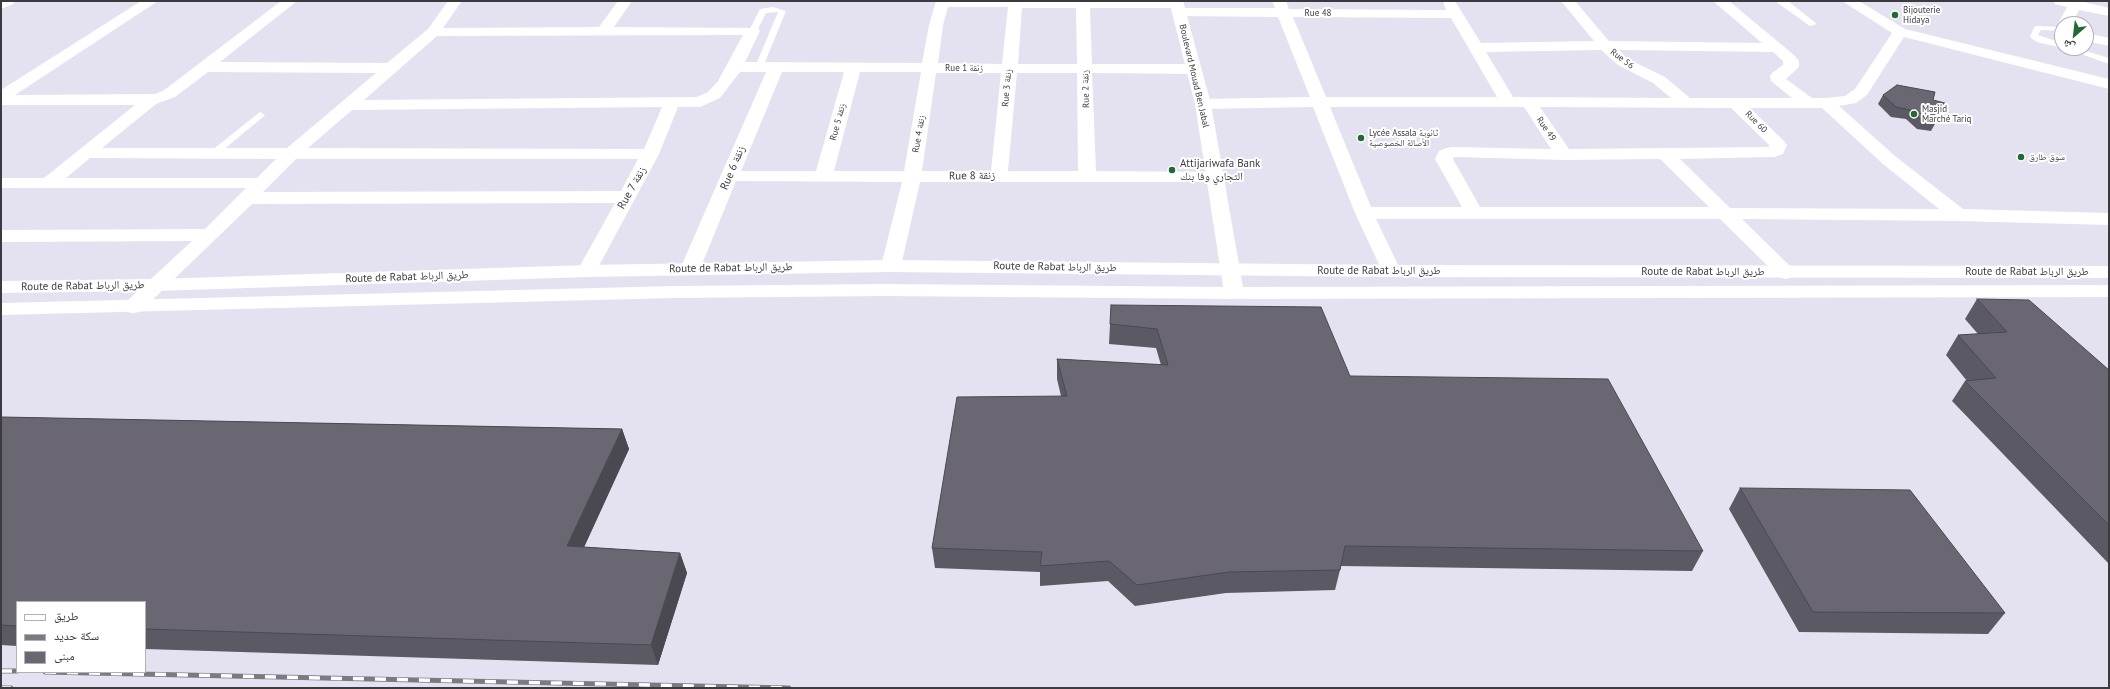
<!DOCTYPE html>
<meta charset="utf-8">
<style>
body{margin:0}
#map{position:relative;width:2110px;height:689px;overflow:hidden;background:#e4e2f0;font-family:"PT Sans","Noto Naskh Arabic",sans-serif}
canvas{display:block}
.frame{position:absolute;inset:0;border:2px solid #3b3a3f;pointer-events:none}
.legend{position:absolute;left:16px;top:601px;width:130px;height:72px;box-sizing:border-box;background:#fff;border:1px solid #b1b0b2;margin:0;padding:5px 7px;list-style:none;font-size:12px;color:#3b3a3f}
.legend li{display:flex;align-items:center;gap:8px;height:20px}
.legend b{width:20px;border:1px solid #b1b0b2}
.north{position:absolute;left:2054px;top:16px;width:40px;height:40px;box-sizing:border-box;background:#fff;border:1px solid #b1b0b2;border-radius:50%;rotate:208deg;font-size:11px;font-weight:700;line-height:16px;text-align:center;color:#3b3a3f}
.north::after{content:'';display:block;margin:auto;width:14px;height:18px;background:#236935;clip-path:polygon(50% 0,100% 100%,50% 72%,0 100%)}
</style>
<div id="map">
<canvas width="2110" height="689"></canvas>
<div class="frame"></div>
<ul class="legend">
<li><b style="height:5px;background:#fff"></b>طريق</li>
<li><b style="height:5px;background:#7b7a82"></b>سكة حديد</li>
<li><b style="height:11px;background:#6a6773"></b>مبنى</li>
</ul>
<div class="north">ش</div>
</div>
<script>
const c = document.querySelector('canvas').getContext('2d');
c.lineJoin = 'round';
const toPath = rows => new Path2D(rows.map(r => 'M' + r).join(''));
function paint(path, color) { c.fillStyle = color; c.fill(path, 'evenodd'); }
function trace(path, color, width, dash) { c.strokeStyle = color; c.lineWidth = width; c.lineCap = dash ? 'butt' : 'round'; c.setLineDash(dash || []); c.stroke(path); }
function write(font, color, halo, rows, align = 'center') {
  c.font = font + ' "PT Sans","Noto Naskh Arabic",sans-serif'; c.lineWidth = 4; c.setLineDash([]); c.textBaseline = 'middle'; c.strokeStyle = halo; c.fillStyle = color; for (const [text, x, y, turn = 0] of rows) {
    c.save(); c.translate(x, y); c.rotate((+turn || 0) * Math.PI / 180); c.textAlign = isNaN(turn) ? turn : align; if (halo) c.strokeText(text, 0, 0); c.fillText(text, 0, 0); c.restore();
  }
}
paint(toPath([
 [1775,1,1788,1,1817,24,1810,26,1775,1],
 [773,7,786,11,763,67,759,70,755,67,778,12,766,13,756,33,749,31,760,9,773,7],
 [2035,26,2062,27,2062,31,2041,30,2038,35,2062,43,2062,48,2064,48,2062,48,2037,42,2031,38,2030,36,2035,26],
 [2064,48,2076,48,2109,58,2109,64,2064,48],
 [260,112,265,115,263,117,217,155,211,155,211,151,260,112]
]), '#fff');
paint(toPath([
 [1,1,15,1,13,4,1,9,1,1],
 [141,1,158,1,15,95,155,94,163,91,281,1,297,1,220,62,387,63,428,29,448,1,462,1,443,28,599,27,618,1,632,1,614,27,758,28,760,31,745,62,922,63,929,25,936,1,1182,1,1184,4,1182,7,1177,8,1090,8,1092,64,1194,64,1199,66,1202,69,1199,72,1194,74,1092,73,1096,171,1214,172,1220,173,1223,177,1220,181,1214,182,920,182,901,266,898,270,891,272,884,270,881,266,902,182,736,181,700,269,697,273,690,275,683,273,680,269,766,72,740,72,720,98,700,107,678,107,659,154,594,275,587,277,580,275,577,271,615,203,252,204,140,312,133,313,126,312,122,307,126,302,192,241,1,242,1,230,205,229,246,188,1,188,1,178,44,178,135,105,1,105,1,90,141,1],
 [948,7,1008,7,1002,64,938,63,943,25,948,7],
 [1022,8,1076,8,1077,64,1018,64,1022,8],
 [743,35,718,81,708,92,697,97,364,100,437,36,743,35],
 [208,72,376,73,287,148,102,148,156,104,175,97,208,72],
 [782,72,844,72,816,171,741,171,782,72],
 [860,72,921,72,904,171,834,171,860,72],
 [936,73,1001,73,991,171,922,171,936,73],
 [1017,73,1077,73,1078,171,1008,171,1017,73],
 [662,107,644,149,308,148,352,110,662,107],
 [90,158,276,159,257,178,66,178,90,158],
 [296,159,638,159,621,191,263,192,296,159],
 [1272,1,1286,1,1289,9,1446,10,1443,1,1455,1,1481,43,1594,41,1561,1,1575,1,1609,41,1762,43,1713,1,1729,1,1794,55,1799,61,1799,67,1786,79,1812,98,1826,98,1845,96,1855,89,1892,33,1842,1,1859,1,1905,29,2109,79,2109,89,1904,37,1867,95,1856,103,1839,106,1895,156,1963,209,2109,213,2109,225,1958,221,1742,219,1793,269,1796,273,1793,277,1786,279,1779,277,1720,219,1376,219,1401,271,1398,275,1391,277,1384,275,1355,213,1313,107,1203,109,1197,107,1195,104,1197,101,1203,99,1310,97,1278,17,1179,16,1174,15,1172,12,1174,9,1179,8,1275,8,1272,1],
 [1293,17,1451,18,1497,97,1326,97,1293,17],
 [1601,50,1618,65,1653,83,1671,98,1513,97,1486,52,1601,50],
 [1619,50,1773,52,1783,61,1783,65,1772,73,1770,76,1771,81,1792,98,1690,98,1665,77,1628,59,1619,50],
 [1330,107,1524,107,1551,149,1452,147,1446,148,1439,151,1435,159,1462,207,1371,207,1330,107],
 [1540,107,1731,108,1769,145,1769,147,1569,149,1540,107],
 [1750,108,1822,108,1883,164,1939,209,1730,208,1680,159,1774,157,1783,154,1787,145,1784,141,1750,108],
 [1454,157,1564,160,1660,159,1709,207,1480,207,1453,159,1454,157],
 [2053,1,2080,1,2109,8,2109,16,2079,10,2072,24,2062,24,2062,28,2060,27,2058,24,2067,7,2055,4,2053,1],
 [2086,33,2109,38,2109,46,2086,41,2086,33]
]), '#fff');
paint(toPath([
 [1169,1,1183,1,1211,104,1244,293,1241,297,1234,299,1227,297,1224,293,1195,104,1169,1]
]), '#fff');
paint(toPath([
 [891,260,1391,265,2109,266,2109,278,1391,277,891,272,587,277,156,291,1,293,1,281,156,279,587,265,891,260],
 [883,284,1234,287,2109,285,2109,297,1234,299,883,296,675,298,1,315,1,303,675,286,883,284]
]), '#fff');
const rail = toPath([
 [1,671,17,671],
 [45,672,789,688],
 [1,688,11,688]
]);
trace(rail, '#7b7a82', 5);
trace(rail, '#fff', 3.5, [11]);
paint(toPath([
 [1883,95,1933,100,1936,122,1931,131,1917,129,1906,119,1891,117,1878,104],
 [1977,299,2109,370,2109,564,1952,401,1965,381,1967,381,1946,355,1958,335,1978,334,1965,319],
 [1111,305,1350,376,1703,551,1692,571,1341,566,1335,590,1226,593,1135,606,1108,581,1040,586,1040,572,935,568,932,548,1061,396,1057,379,1057,359,1161,365,1156,348,1109,344],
 [1,417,622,429,629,449,584,547,680,553,687,573,658,665,145,649,145,602,17,602,17,646,1,645],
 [1740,488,2005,613,1988,634,1799,632,1729,509]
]), '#5b5963');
paint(toPath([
 [622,429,629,449,575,567,567,546],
 [680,553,687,573,658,665,651,645]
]), '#4a4850');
const building = toPath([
 [1897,85,1935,92,1933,100,1945,103,1936,122,1922,120,1910,110,1896,107,1883,95,1897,85],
 [1977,299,2029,300,2109,370,2109,525,1965,381,1996,378,1958,335,2007,332,1977,299],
 [1111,305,1321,307,1350,376,1608,379,1703,551,1345,546,1340,570,1229,572,1137,585,1109,561,1040,566,1042,552,932,548,957,397,1067,396,1057,359,1168,365,1157,329,1110,324,1111,305],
 [1,417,622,429,567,546,680,553,651,645,145,629,145,602,17,602,17,626,1,625,1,417],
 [1740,488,1910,490,2005,613,1813,612,1740,488]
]);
paint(building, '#6a6773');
trace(building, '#4a4850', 1);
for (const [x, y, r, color] of [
 [1895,15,4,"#236935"],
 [1914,114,4,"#236935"],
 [1361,138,4,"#236935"],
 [2021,157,4,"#236935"],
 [1172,170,4,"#236935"]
]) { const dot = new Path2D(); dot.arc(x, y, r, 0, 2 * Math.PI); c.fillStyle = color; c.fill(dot); trace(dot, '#fff', 1.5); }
write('9px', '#3b3a3f', '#fff', [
 ["Bijouterie",1903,10],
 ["Hidaya",1903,20],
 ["Masjid",1922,109],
 ["Marché Tariq",1922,119],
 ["Lycée Assala ثانوية",1369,133],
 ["الأصالة الخصوصية",1369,143],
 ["سوق طارق",2029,157]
], 'left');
write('9px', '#3b3a3f', '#fff', [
 ["Rue 48",1318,13],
 ["Rue 56",1622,59,37],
 ["Rue 1 زنقة",964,68],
 ["Boulevard Mouad Ben Jabal",1194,76,77],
 ["Rue 3 زنقة",1007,88,-85],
 ["Rue 2 زنقة",1086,89,-91],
 ["Rue 5 زنقة",838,122,-75],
 ["Rue 60",1756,122,45],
 ["Rue 49",1546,129,56],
 ["Rue 4 زنقة",919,134,-80]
]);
write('11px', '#3b3a3f', '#fff', [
 ["Attijariwafa Bank",1180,164],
 ["التجاري وفا بنك",1180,177]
], 'left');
write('11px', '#3b3a3f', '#fff', [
 ["Rue 6 زنقة",733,168,-67],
 ["Rue 8 زنقة",972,176,-1],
 ["Rue 7 زنقة",632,188,-61],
 ["Route de Rabat طريق الرباط",1055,267,1],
 ["Route de Rabat طريق الرباط",731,268,-1],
 ["Route de Rabat طريق الرباط",1379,271],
 ["Route de Rabat طريق الرباط",1703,272],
 ["Route de Rabat طريق الرباط",2027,272],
 ["Route de Rabat طريق الرباط",407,277,-2],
 ["Route de Rabat طريق الرباط",83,286,-1]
]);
</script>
